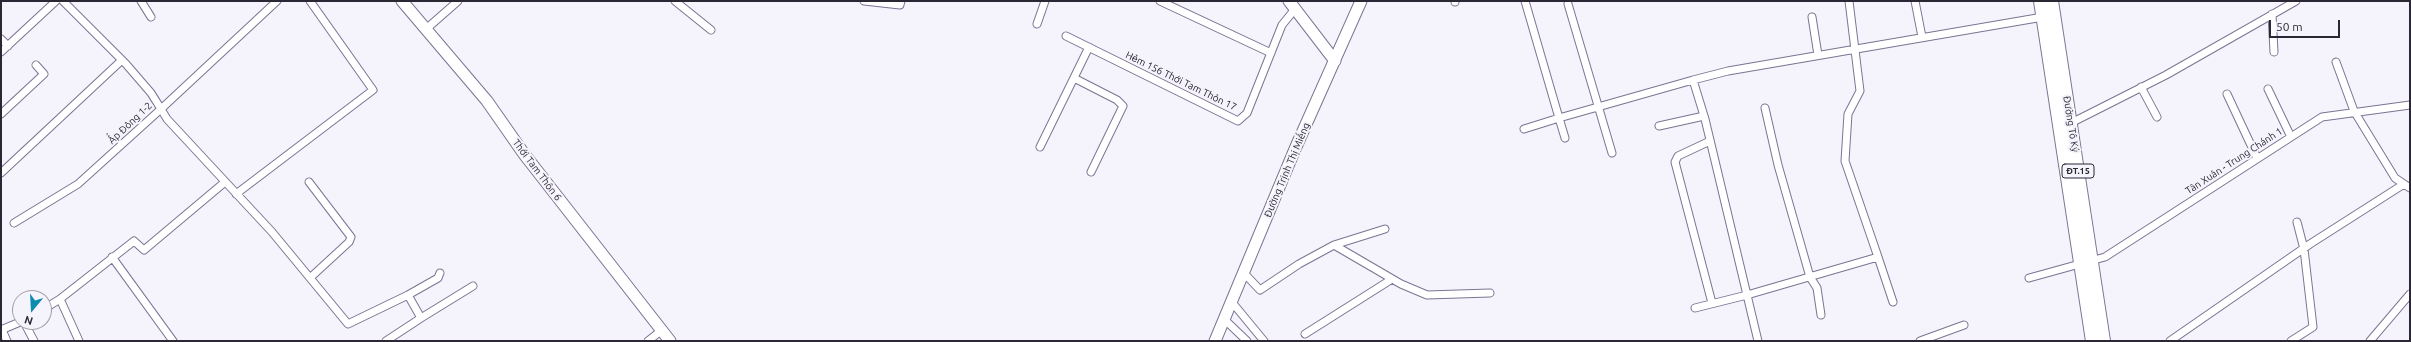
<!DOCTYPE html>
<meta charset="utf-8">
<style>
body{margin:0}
#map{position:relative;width:2411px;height:342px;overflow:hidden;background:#f5f3fb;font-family:Ubuntu,sans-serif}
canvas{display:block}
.frame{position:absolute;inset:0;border:2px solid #2b2735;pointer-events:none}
.north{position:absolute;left:12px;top:290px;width:40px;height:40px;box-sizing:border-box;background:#f5f3fb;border:1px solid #a4a1ac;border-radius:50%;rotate:198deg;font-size:11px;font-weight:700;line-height:16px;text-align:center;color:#2b2735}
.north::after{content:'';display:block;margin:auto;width:14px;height:18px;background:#0d8cad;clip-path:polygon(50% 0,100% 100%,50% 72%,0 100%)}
.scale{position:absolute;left:2269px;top:20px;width:71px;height:18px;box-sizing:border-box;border:2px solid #2b2735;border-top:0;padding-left:5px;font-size:12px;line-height:14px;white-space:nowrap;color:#2b2735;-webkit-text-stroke:3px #f5f3fb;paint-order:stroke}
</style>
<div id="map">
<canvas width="2411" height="342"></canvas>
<div class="frame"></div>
<div class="north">N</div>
<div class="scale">50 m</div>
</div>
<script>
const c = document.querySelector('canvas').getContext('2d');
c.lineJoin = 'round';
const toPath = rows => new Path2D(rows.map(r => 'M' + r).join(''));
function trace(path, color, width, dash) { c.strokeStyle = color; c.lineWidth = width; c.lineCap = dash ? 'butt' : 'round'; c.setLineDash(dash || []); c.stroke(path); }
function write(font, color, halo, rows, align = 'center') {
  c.font = font + ' Ubuntu,sans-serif'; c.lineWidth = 4; c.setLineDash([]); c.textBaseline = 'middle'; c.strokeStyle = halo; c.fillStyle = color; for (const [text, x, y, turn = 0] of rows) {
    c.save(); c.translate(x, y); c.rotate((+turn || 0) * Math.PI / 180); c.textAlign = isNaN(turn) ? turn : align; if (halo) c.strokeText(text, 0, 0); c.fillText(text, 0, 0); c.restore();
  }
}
const street = toPath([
 [141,1,151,17],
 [277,1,161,109,167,119,272,232,348,324,408,295,421,318,386,341],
 [675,1,711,30],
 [864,1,900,5,901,1],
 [1160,1,1271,53],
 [1455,1,1455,2],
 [1525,1,1559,118,1693,80,1705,119,1758,341],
 [1915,1,1922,37],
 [1568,4,1612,153],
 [2272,14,2274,52],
 [1812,17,1818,55],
 [1037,24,1045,1],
 [425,30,458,1],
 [1066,36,1238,121,1247,113,1282,25,1295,9],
 [1,39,8,46],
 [1,52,56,1],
 [2336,62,2354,111,2395,178,2410,188],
 [1074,78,1117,100,1123,106,1091,172],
 [1693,80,1728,71,2043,17],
 [2141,87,2157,117],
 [2268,89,2291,137],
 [2227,94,2257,158],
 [1765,108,1778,165,1810,277,1817,288,1821,315],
 [1,114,44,74,36,65],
 [2071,123,2166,75,2296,1],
 [1659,126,1704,116],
 [1524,129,1559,118,1565,138],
 [1710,141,1678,156,1675,162,1712,303],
 [1040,147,1089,47],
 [1,173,122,60],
 [309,182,351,237,349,242,311,277],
 [236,194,373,90,310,1],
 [14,223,78,184,161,109,151,93,126,64,63,1],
 [1334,245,1385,229],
 [112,257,173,341],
 [1878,257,1893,302],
 [1243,272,1260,290,1299,264,1334,245,1401,284,1427,295,1490,293],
 [2029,278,2105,257,2322,117,2410,105],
 [408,295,438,278,440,273],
 [60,299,79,341],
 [1231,301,1264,341],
 [1695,308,1747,295,1878,257,1845,161,1848,114,1860,91,1849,1],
 [44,309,60,299,134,241,144,250,225,182],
 [421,318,473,286],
 [1224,319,1247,341],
 [24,322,34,341],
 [1,330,20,322],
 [2,330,7,341],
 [1305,334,1392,279],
 [648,341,662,330],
 [1920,341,1964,325],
 [2170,341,2310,244,2404,184],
 [2291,341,2313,327,2304,249,2297,222],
 [2370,341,2410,294]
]);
const secondary = toPath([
 [402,1,487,101,524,154,670,341],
 [1289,1,1335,61],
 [1215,341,1295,149,1361,1]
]);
const primary = toPath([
 [2040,1,2092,341],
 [2052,1,2104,341]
]);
trace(street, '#7d7393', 9);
trace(secondary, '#7d7393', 13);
trace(primary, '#7d7393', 14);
trace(street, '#fff', 7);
trace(secondary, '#fff', 11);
trace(primary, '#fff', 12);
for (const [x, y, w] of [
 [2078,171,32]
]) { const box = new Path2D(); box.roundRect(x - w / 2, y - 7, w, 14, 3); c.fillStyle = '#f5f3fb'; c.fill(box); trace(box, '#2b2735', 1); }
write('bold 9px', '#2b2735', null, [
 ["ĐT.15",2078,171]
]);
write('10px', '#2b2735', '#f5f3fb', [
 ["Hẻm 156 Thới Tam Thôn 17",1181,81,26],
 ["Ấp Đông 1-2",130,123,-43],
 ["Đường Tô Ký",2071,124,81],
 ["Tân Xuân - Trung Chánh 1",2234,161,-33],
 ["Thới Tam Thôn 6",537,170,53],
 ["Đường Trịnh Thị Miếng",1287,170,-67]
]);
</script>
